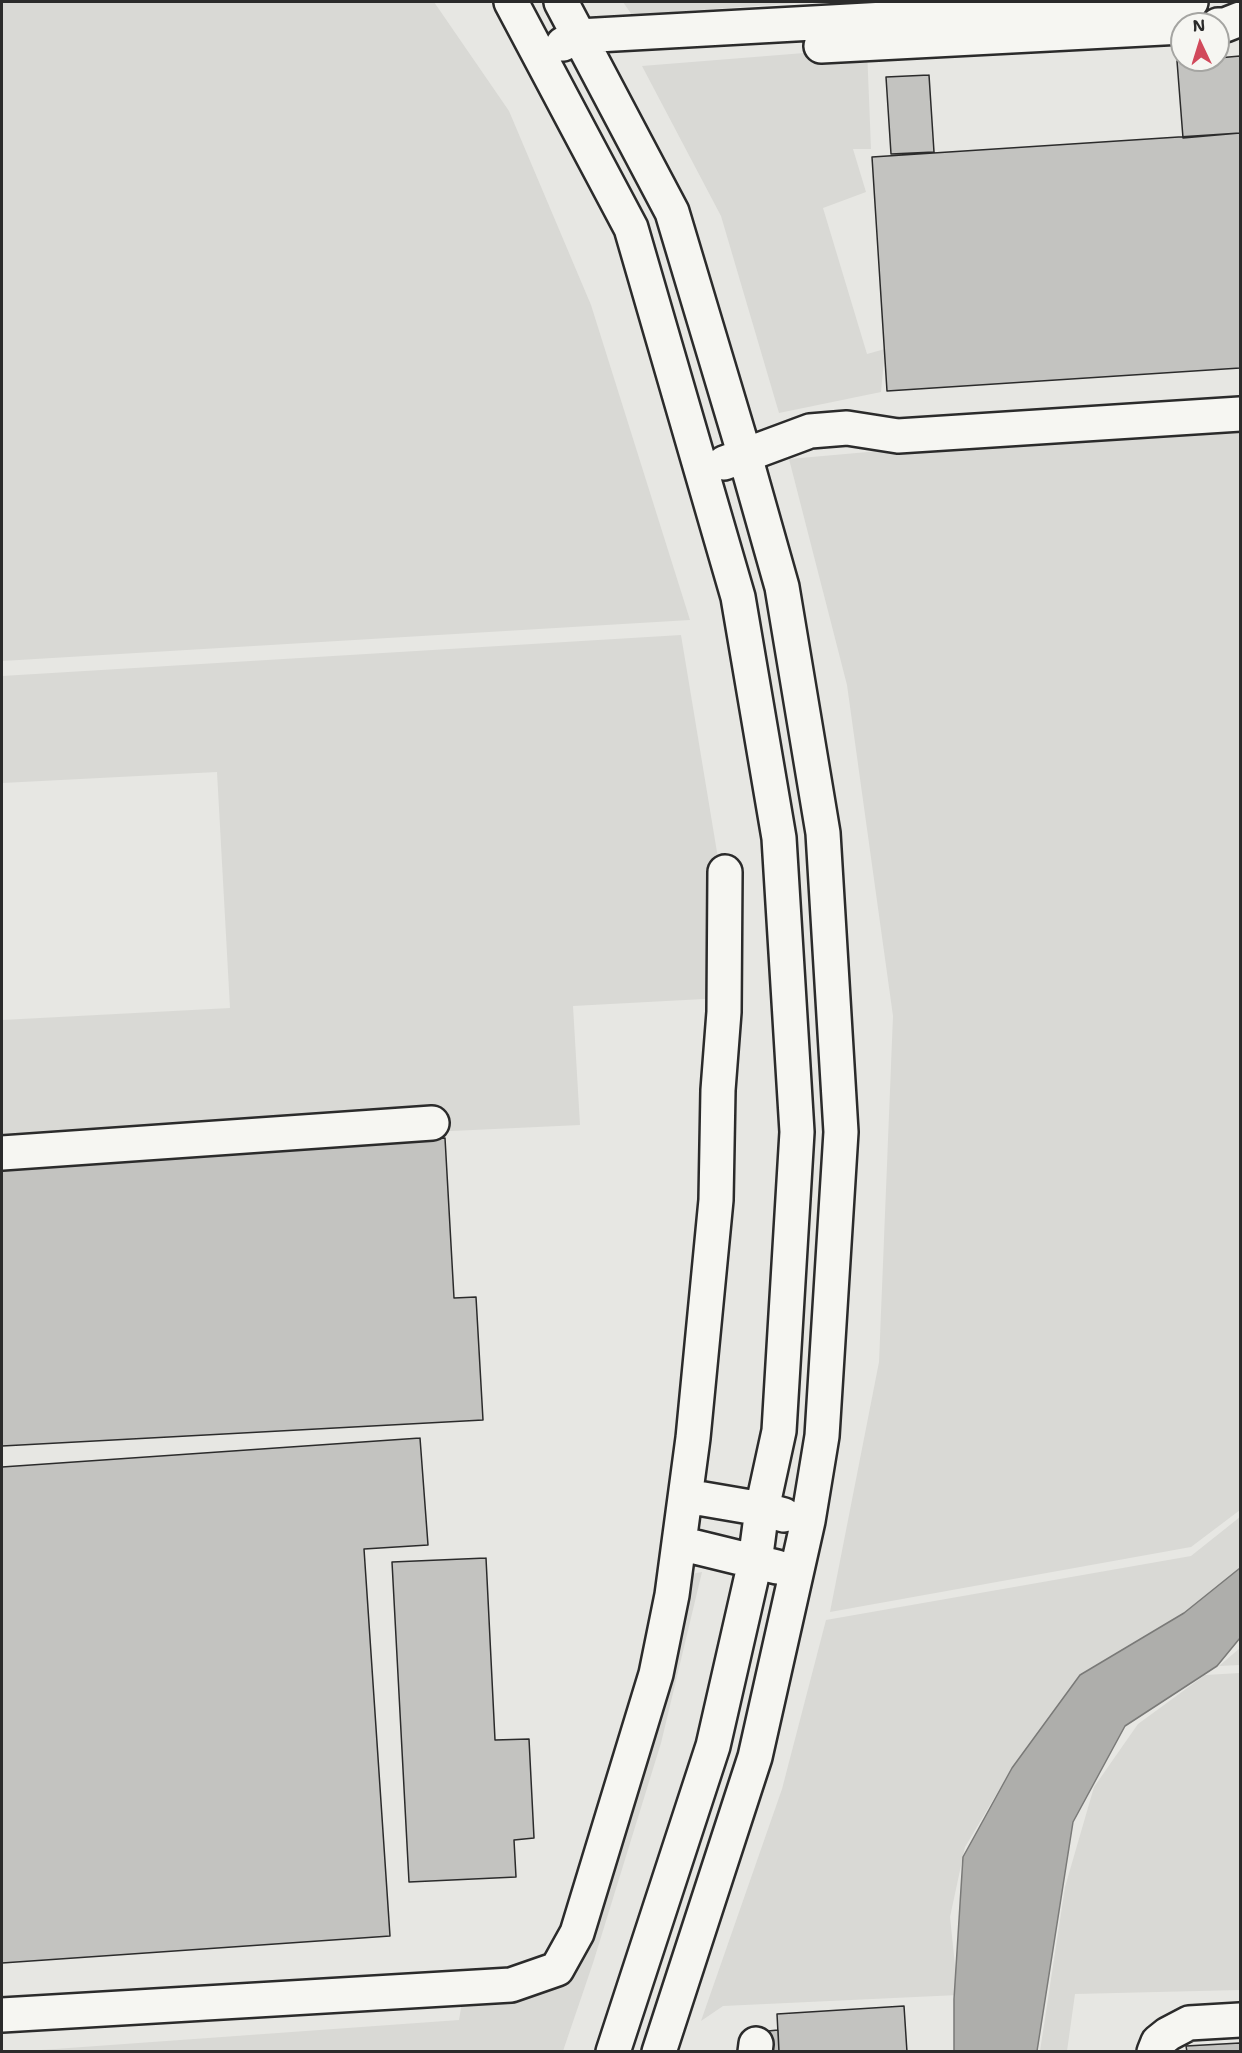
<!DOCTYPE html>
<style>
body{margin:0}
#map{position:relative;width:1242px;height:2053px;overflow:hidden;background:#f6f6f2;font-family:"Shantell Sans",sans-serif}
canvas{display:block}
.frame{position:absolute;inset:0;border:3px solid #2b2b2b;pointer-events:none}
.north{position:absolute;left:1170px;top:12px;width:60px;height:60px;box-sizing:border-box;background:#f6f6f2;border:2px solid #a5a5a2;border-radius:50%;rotate:356deg;font-size:16px;font-weight:700;line-height:24px;text-align:center;color:#2b2b2b}
.north::after{content:'';display:block;margin:auto;width:21px;height:27px;background:#d1495b;clip-path:polygon(50% 0,100% 100%,50% 72%,0 100%)}
</style>
<div id="map">
<canvas width="1242" height="2053"></canvas>
<div class="frame"></div>
<div class="north">N</div>
</div>
<script>
const c = document.querySelector('canvas').getContext('2d');
c.lineJoin = 'round';
function paint(path, color) { c.fillStyle = color; c.fill(path, 'evenodd'); }
const toPath = rows => new Path2D(rows.map(r => 'M' + r).join(''));
function trace(path, color, width, dash) { c.strokeStyle = color; c.lineWidth = width; c.lineCap = dash ? 'butt' : 'round'; c.setLineDash(dash || []); c.stroke(path); }
paint(toPath([
 [2,2,1240,2,1240,2051,2,2052],
 [1182,24,1218,24,1218,60,1182,60]
]), '#e7e7e3');
paint(toPath([
 [2,2,434,2,509,111,591,305,690,620,2,661],
 [623,2,810,2,632,15],
 [867,48,871,149,853,149,866,192,823,208,867,354,885,349,881,392,779,413,721,216,642,66],
 [1240,419,1240,1510,1191,1547,830,1612,879,1362,893,1016,847,685,789,459],
 [681,635,741,997,573,1006,580,1125,2,1152,2,1020,230,1008,217,772,2,783,2,676],
 [1240,1517,1240,1568,1184,1613,1012,1768,965,1847,950,1917,958,1995,723,2006,701,2021,782,1789,826,1620,1191,1556],
 [702,1572,661,1743,593,1963,563,2051,13,2052,459,2020,464,1990,551,1970,679,1576],
 [1240,1648,1240,1665,1219,1666],
 [1240,1673,1240,1990,1075,1994,1067,2051,1040,2051,1065,1887,1094,1787,1138,1724,1205,1675]
]), '#d9d9d5');
const water = toPath([
 [1240,1568,1240,1638,1217,1666,1125,1726,1073,1822,1037,2051,954,2051,954,1999,963,1857,1012,1768,1080,1675,1184,1613,1240,1568]
]);
paint(water, '#aeaeab');
trace(water, '#7a7a78', 1.5);
const building = toPath([
 [1240,56,1240,133,1183,138,1177,61,1218,60,1218,58,1240,56],
 [929,75,934,152,891,154,886,77,929,75],
 [1240,133,1240,368,887,391,872,157,1240,133],
 [445,1138,454,1298,476,1297,483,1420,2,1446,2,1162,445,1138],
 [420,1438,428,1545,364,1549,390,1936,2,1963,2,1467,420,1438],
 [486,1558,495,1740,529,1739,534,1838,514,1840,516,1877,409,1882,392,1562,486,1558],
 [904,2006,907,2052,779,2052,777,2014,904,2006],
 [778,2030,779,2052,763,2052,768,2031,778,2030],
 [1240,2043,1240,2052,1187,2052,1186,2046,1240,2043]
]);
paint(building, '#c3c3c0');
trace(building, '#2b2b2b', 1.5);
const minor = toPath([
 [511,2,631,228,738,597,779,838,797,1132,779,1431,762,1509,755,1562,713,1746,613,2052],
 [561,2,672,212,745,456,782,587,823,833,841,1132,822,1436,808,1521,755,1757,659,2052],
 [1218,25,1225,25,1240,19],
 [563,44,579,36,1191,2],
 [821,46,1182,27],
 [724,463,810,431,847,428,898,436,1240,414],
 [2,1153,432,1123],
 [686,1496,762,1509,784,1515],
 [679,1543,777,1567],
 [2,2015,511,1985,557,1969,577,1933,656,1674,672,1595,693,1438,716,1200,718,1090,724,1012,725,872],
 [755,2052,756,2044],
 [1154,2052,1158,2042,1168,2034,1189,2023,1240,2020]
]);
trace(minor, '#2b2b2b', 38);
trace(minor, '#f6f6f2', 33);
</script>
